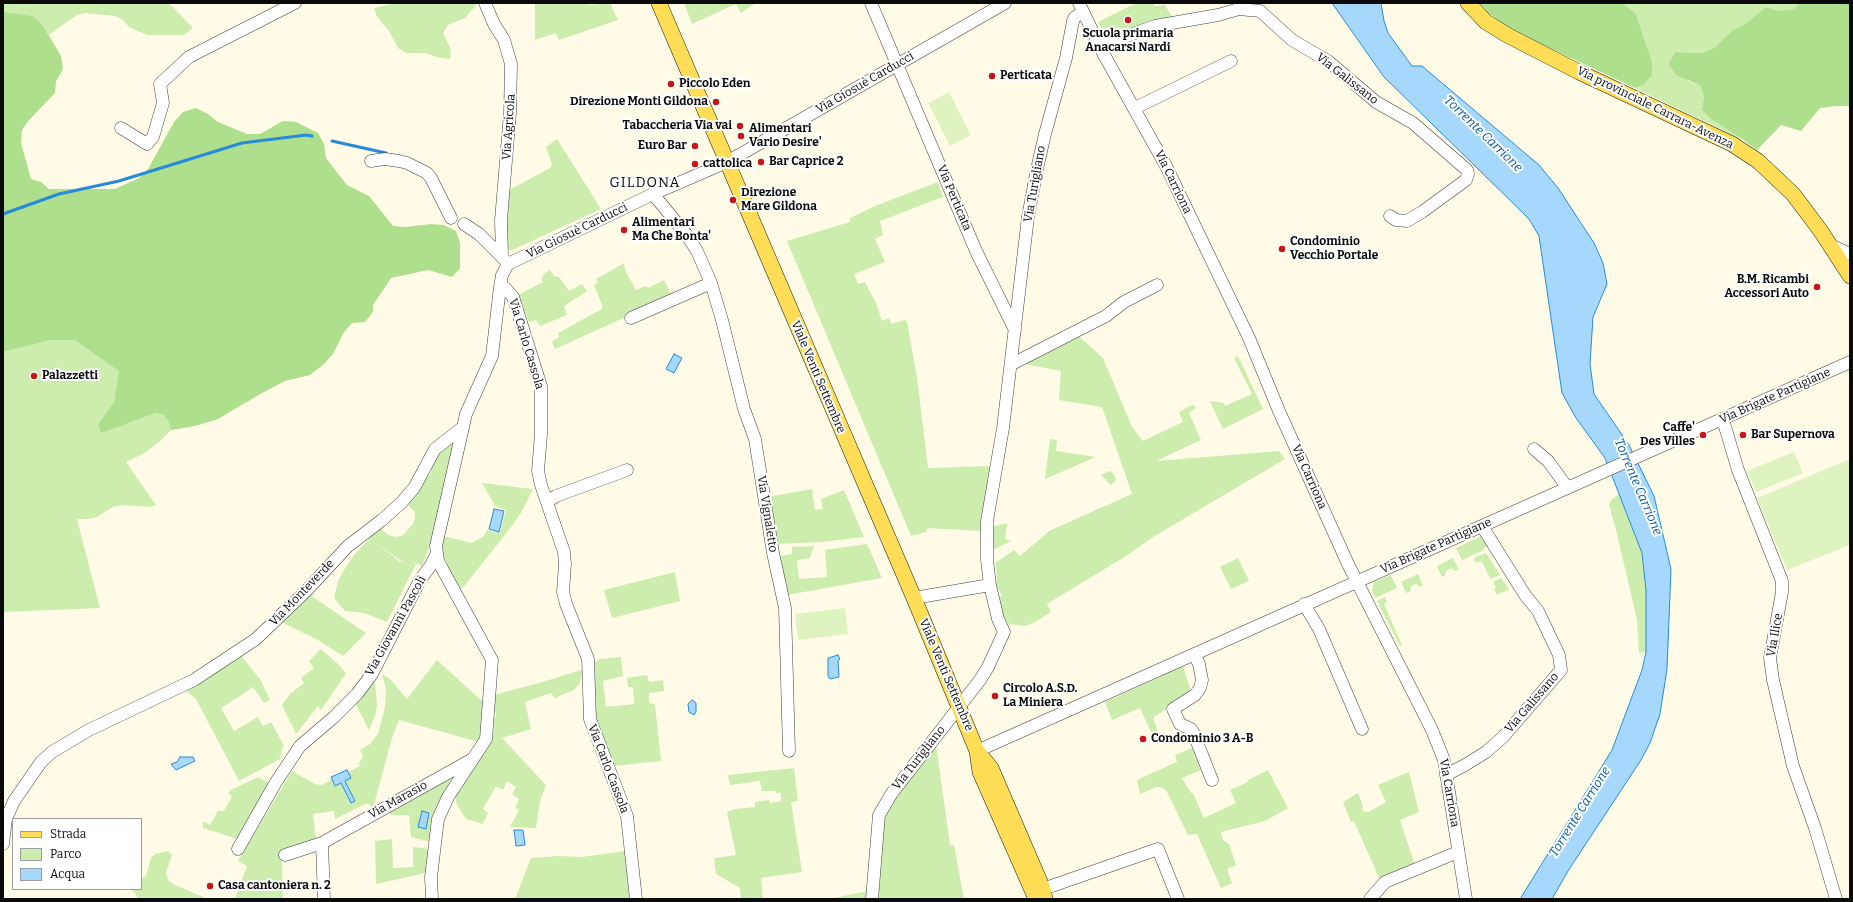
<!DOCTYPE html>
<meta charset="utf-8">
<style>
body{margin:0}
#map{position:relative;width:1853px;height:902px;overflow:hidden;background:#fffbe7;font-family:Bitter,serif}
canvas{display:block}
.frame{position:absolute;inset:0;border:4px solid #0a0a0a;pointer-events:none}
.legend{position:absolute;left:12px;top:818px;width:130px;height:72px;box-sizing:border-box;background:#fff;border:1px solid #9d9d9d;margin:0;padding:5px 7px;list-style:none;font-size:12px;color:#0a0a0a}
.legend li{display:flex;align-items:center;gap:8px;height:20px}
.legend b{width:20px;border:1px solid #9d9d9d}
</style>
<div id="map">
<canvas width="1853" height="902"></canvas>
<div class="frame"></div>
<ul class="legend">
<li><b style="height:5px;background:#ffdd57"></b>Strada</li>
<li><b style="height:11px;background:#ccedae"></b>Parco</li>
<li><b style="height:11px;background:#a6d8fc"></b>Acqua</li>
</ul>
</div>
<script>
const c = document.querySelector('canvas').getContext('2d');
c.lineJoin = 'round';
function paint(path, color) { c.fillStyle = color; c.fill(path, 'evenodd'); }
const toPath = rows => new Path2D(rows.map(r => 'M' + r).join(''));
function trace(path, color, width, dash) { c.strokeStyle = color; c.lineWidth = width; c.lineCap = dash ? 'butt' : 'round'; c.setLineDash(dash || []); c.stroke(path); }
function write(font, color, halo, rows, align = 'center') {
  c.font = font + ' Bitter,serif'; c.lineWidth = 4; c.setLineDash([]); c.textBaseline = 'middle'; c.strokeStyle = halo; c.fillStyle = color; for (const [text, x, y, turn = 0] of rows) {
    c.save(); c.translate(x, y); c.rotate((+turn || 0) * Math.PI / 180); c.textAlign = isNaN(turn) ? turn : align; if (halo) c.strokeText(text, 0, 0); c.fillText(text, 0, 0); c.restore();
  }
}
paint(toPath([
 [3,3,167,3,173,7,193,28,184,35,147,35,129,27,123,20,115,16,86,13,77,15,49,35,42,24,3,12],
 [396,3,477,3,477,4,465,18,448,25,443,33,451,50,450,59,441,58,424,53,406,53,398,48,389,31,377,17,374,8],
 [535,3,588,3,589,5,610,3,618,20,559,40,556,33,535,40],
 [684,3,754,3,754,4,741,13,736,4,692,24],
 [1140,3,1152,3,1155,6,1165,5,1172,17,1111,36,1104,33,1098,22,1130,6],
 [1623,3,1799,3,1794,9,1780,11,1766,7,1745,24,1733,30,1714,48,1701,53,1675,52,1688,81,1700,85,1704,97,1702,110,1711,119,1742,139,1739,140,1716,127,1635,88,1643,85,1652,63,1636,14],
 [557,139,601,209,510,251,506,244,509,190,550,168,552,165,546,147],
 [938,182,943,197,880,221,883,235,875,239,885,262,854,274,858,284,865,282,876,303,882,321,889,318,891,324,905,320,907,322,917,377,928,468,990,466,981,531,928,528,926,532,911,536,787,241,850,222,850,218,875,206],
 [624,263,625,270,636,290,646,286,648,288,664,280,672,296,555,349,552,342,559,337,558,333,602,309,602,305,594,285,598,282,596,279],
 [550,270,555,277,558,276,569,291,582,284,587,291,564,306,567,315,540,326,536,320,529,322,518,295,543,282,541,278,544,276,543,274],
 [1076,334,1103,358,1132,427,1143,441,1183,422,1179,412,1192,405,1195,406,1196,408,1189,413,1201,440,1156,461,1279,451,1285,459,1153,537,1126,556,1047,604,1051,612,1035,622,1025,626,1010,624,1004,621,997,597,1002,596,996,584,997,576,995,563,1014,550,1020,556,1049,531,1132,494,1102,407,1059,400,1061,371,1019,363],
 [51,340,76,340,120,371,114,402,98,424,155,413,164,415,169,422,171,430,158,443,143,454,126,462,156,505,150,507,122,505,113,507,97,517,89,519,77,519,100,608,3,612,3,352],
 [1238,356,1263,409,1223,429,1210,401,1224,403,1225,406,1252,394,1234,358],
 [1050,439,1057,440,1056,451,1096,457,1045,479],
 [450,445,454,445,434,535,422,566,406,559,401,561,367,536,380,527,388,535,397,537,403,535,413,524,415,517,415,512,407,504,425,476,430,476,432,470,431,468,439,454],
 [1110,471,1114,474,1116,479,1115,482,1111,485,1101,475],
 [482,483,533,489,522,511,512,526,465,585,461,589,453,577,440,548,443,536,472,543,484,536,487,530,500,533,506,510,495,506],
 [812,489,815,510,823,509,821,499,844,490,864,537,821,542,776,544,767,497],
 [1619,494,1642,553,1646,590,1646,652,1639,653,1637,620,1616,530,1609,505,1611,500],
 [1007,523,1005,539,1011,541,995,549,993,548,990,527],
 [1483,535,1488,546,1483,548,1484,550,1462,560,1456,548],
 [370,538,400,562,406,559,416,564,387,622,364,613,345,611,334,598,338,581,344,570,354,555],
 [867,544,882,578,787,595,779,556,792,554,792,547,814,546,810,558,797,560,799,579,827,577,825,550],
 [1486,553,1500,575,1491,579,1481,561,1476,563,1474,558],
 [1238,558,1249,581,1231,589,1220,567],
 [1453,558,1459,570,1455,571,1451,568,1446,571,1445,576,1442,577,1437,566],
 [675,572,680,601,612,618,604,590],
 [1418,574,1423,586,1420,587,1416,584,1411,586,1410,592,1406,593,1401,582],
 [1391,575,1397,588,1375,598,1372,591,1374,582],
 [1501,578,1509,589,1497,595,1494,589,1496,588,1493,582],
 [310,595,366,633,343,656,318,640,283,623,284,620],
 [1385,597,1387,602,1384,604,1402,645,1400,646,1377,601],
 [321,649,338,664,345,672,345,675,321,710,318,706,296,734,282,705,290,694,304,683,301,678,314,668,309,661],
 [240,654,260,679,270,700,264,703,253,687,221,708,234,731,258,717,263,726,271,722,284,746,282,749,280,759,239,781,196,699,184,689],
 [621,657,623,676,603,681,606,707,634,704,633,687,628,687,627,678,647,675,649,682,663,680,664,691,649,693,649,703,655,704,661,761,613,766,598,725,594,706,597,697,592,689,591,664,600,659],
 [437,660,484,703,479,742,399,720,392,738,373,808,367,803,335,819,334,811,313,814,316,839,282,860,283,899,235,899,247,866,238,861,292,771,315,784,321,785,332,780,335,786,341,783,351,803,355,801,345,781,351,778,348,772,360,766,359,763,363,757,360,750,370,744,378,734,385,707,386,690,382,674,390,679,407,699],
 [1183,666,1191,692,1153,718,1158,731,1152,734,1140,708,1112,720,1105,702],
 [584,669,579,684,574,690,555,698,551,693,525,702,531,729,502,738,546,785,540,801,536,828,510,827,519,810,515,808,519,799,512,794,516,787,507,781,503,790,496,786,483,809,488,813,483,824,466,819,457,805,455,796,489,746,494,730,493,719,496,717,496,712,493,709,494,695,546,681],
 [375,682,377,705,375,716,369,730,355,703,371,683],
 [936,744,950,845,954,845,964,899,877,899,885,810],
 [1192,748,1201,770,1182,778,1191,793,1193,793,1204,818,1236,803,1230,790,1248,782,1248,780,1268,770,1288,808,1265,821,1221,832,1223,840,1229,844,1236,865,1227,869,1232,883,1221,888,1197,834,1188,835,1166,790,1161,787,1156,787,1140,794,1137,780,1177,762,1175,755],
 [794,768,798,801,791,802,802,872,761,878,763,898,741,899,740,888,716,874,714,858,736,855,727,812,735,809,755,807,755,802,769,800,770,803,781,801,781,793,776,793,775,791,762,791,760,781,730,785,728,775],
 [1409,772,1419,812,1400,820,1415,865,1380,880,1354,821,1351,822,1343,802,1358,793,1363,806,1362,811,1368,812,1386,802,1378,785],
 [258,777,269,783,237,839,203,828,203,821,210,825,218,811,224,811,232,796,228,793,231,790],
 [452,779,435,808,430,842,411,837,409,815,391,815,389,810,440,783],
 [392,839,393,868,413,867,413,847,429,849,426,873,376,884,375,841],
 [168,851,172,855,166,873,168,880,173,884,208,899,138,899,134,892,129,889,141,889,141,878,146,876,151,858,155,854],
 [625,851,629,899,515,899,531,858,558,856,582,857],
 [868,891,869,899,829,899]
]), '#ccedae');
paint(toPath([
 [1480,3,1623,3,1636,14,1652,62,1652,75,1643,85,1635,88,1507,28,1488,12],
 [1799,3,1850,3,1850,106,1836,106,1820,108,1801,131,1781,125,1757,150,1742,139,1711,119,1702,110,1704,97,1700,85,1676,75,1669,64,1675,52,1701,53,1714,48,1733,30,1745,24,1766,7,1780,11,1794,9],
 [3,12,32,16,42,24,61,56,63,69,56,81,55,93,29,120,22,130,21,143,31,179,41,182,49,189,115,189,139,178,148,169,174,122,183,112,196,108,208,114,218,122,247,134,260,134,283,121,296,122,318,133,324,144,326,158,339,175,347,185,369,196,393,226,406,227,431,224,444,225,456,231,460,243,460,268,452,277,428,270,391,278,373,305,373,312,365,322,352,323,344,332,333,354,324,364,310,375,285,381,262,393,218,419,195,426,171,430,169,422,164,415,155,413,101,433,98,424,114,402,119,371,75,340,51,340,3,352]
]), '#aedf8c');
paint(toPath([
 [949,92,971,135,950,146,928,103],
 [1794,452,1803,473,1756,492,1747,471],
 [1850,459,1850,545,1787,570,1757,498],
 [845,608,848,634,798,640,795,614]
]), '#dff3c0');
const water = toPath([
 [1332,3,1381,3,1384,21,1388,33,1412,66,1422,66,1539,165,1558,188,1594,243,1603,263,1607,284,1593,317,1590,364,1594,394,1629,445,1654,496,1671,569,1667,669,1660,714,1650,743,1641,760,1568,871,1552,899,1520,899,1612,750,1642,670,1646,652,1646,590,1642,553,1605,458,1576,418,1562,393,1539,236,1529,219,1522,212,1384,77,1332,3],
 [674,354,682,358,674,373,666,369,674,354],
 [494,509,504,511,499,532,489,529,494,509],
 [838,655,840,659,838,661,839,677,830,679,828,676,828,658,838,655],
 [692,700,696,703,696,712,694,715,689,712,688,704,692,700],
 [180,757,193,757,195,761,176,770,171,764,177,762,180,757],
 [347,770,351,778,345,781,355,801,351,803,341,783,335,786,331,777,347,770],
 [422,811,429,813,426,829,418,827,422,811],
 [514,830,523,830,525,845,516,846,514,830]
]);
paint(water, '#a6d8fc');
trace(water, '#278bda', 1);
trace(toPath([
 [332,141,386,153],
 [3,214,59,194,119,181,242,143,306,135,312,136]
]), '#278bda', 3);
const minor = toPath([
 [485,3,494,24,504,40,511,64,510,113,501,220,502,257,508,264],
 [871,3,976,251,1015,330],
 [1079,3,1103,53,1166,166,1249,338,1279,411,1348,564,1432,730,1444,760,1466,899],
 [1099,46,1155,26,1218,15,1239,9,1260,11,1292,40,1328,61,1376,102,1413,123,1467,170,1468,174,1466,180,1422,212,1407,221,1396,220,1390,216],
 [1135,108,1231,61],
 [121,128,147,144,153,137,163,103,160,84,189,57,295,3],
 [371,161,385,159,399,161,407,163,427,173,431,178,451,218],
 [653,194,686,234,697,251,711,283,722,320,744,409,755,439,773,553,785,608,789,751],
 [464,224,479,234,502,257],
 [1830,245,1850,254],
 [508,264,653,194,727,162,1005,3],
 [500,287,505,288,513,297,541,386,541,434,538,471,541,485,564,552,565,564,563,592,566,604,588,659,590,719,627,816,636,899],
 [631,318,711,283],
 [1012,364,1106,316,1124,302,1157,285],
 [1723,420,1738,470,1782,581,1782,592,1770,658,1773,680,1793,766,1815,828,1836,899],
 [1534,449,1548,461,1567,487],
 [547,502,556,496,627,470],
 [914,598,990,585],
 [1304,604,1319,629,1362,729],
 [1194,654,1199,664,1202,680,1200,688,1195,695,1173,709,1180,724,1191,729,1193,732,1212,780],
 [977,751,1850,362],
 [1446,775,1465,765,1486,752,1503,737,1561,670,1559,655,1538,611,1525,595,1482,526],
 [322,843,324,899],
 [3,844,6,819,14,801,41,762,52,752,89,730,194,680,256,639,307,590,348,546,382,520,401,503,414,488,435,449,463,427],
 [238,849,276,782,300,746,334,717,357,694,372,674,420,580,431,565,437,553],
 [285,855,322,843,471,760],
 [1043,889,1158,849,1178,899],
 [432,899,431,877,438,819,448,797,486,739,492,660,438,561,436,546,466,414,492,356,500,287,502,275,508,264],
 [872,899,879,815,892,793,980,680,988,667,1004,632,998,619,990,585,987,560,987,521,1003,428,1028,217,1037,169,1045,134,1066,58,1073,21,1075,17,1083,12],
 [1370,899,1385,882,1458,852]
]);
const major = toPath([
 [659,3,914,598,977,751,980,772,1036,899],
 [1468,3,1486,22,1507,35,1579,72,1732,144,1758,161,1793,194,1820,230,1850,276],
 [977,751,991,768,1043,889,1045,899]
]);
trace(minor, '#3d3d3d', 13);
trace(major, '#1b1b1b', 16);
trace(minor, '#fff', 12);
trace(major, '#ffdd57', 15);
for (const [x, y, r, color] of [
 [1128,20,4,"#c61617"],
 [992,76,4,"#c61617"],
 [671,84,4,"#c61617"],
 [716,102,4,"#c61617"],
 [740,126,4,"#c61617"],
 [741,136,4,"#c61617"],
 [695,146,4,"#c61617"],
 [761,162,4,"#c61617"],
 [695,164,4,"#c61617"],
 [733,200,4,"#c61617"],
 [624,230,4,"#c61617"],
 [1282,249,4,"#c61617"],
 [1817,287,4,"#c61617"],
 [34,376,4,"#c61617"],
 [1703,435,4,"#c61617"],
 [1743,435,4,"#c61617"],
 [995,696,4,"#c61617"],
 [1143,739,4,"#c61617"],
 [210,886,4,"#c61617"]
]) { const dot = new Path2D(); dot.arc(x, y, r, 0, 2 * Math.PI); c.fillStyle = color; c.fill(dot); trace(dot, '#fff', 1.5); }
write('bold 12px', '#0a0a0a', '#fff', [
 ["Scuola primaria",1128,34,"center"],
 ["Anacarsi Nardi",1128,48,"center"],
 ["Perticata",1000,76],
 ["Piccolo Eden",679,84],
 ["Direzione Monti Gildona",708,102,"right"],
 ["Tabaccheria Via vai",732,126,"right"],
 ["Alimentari",749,129],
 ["Vario Desire'",749,143],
 ["Euro Bar",687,146,"right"],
 ["Bar Caprice 2",769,162],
 ["cattolica",703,164],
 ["Direzione",741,193],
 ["Mare Gildona",741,207],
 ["Alimentari",632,223],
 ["Ma Che Bonta'",632,237],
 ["Condominio",1290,242],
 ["Vecchio Portale",1290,256],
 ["B.M. Ricambi",1809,280,"right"],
 ["Accessori Auto",1809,294,"right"],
 ["Palazzetti",42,376],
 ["Caffe'",1695,428,"right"],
 ["Des Villes",1695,442,"right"],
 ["Bar Supernova",1751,435],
 ["Circolo A.S.D.",1003,689],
 ["La Miniera",1003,703],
 ["Condominio 3 A-B",1151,739],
 ["Casa cantoniera n. 2",218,886]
], 'left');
write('12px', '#0a0a0a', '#fff', [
 ["Via Galissano",1347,79,38],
 ["Via Giosuè Carducci",865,83,-30],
 ["Via provinciale Carrara-Avenza",1655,108,26],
 ["Via Agricola",509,127,-86],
 ["Via Carriona",1173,182,64],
 ["Via Turigliano",1035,184,-80],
 ["Via Perticata",954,198,67],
 ["Via Giosuè Carducci",577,231,-26],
 ["Via Carlo Cassola",526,344,73],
 ["Viale Venti Settembre",818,377,67],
 ["Via Brigate Partigiane",1775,396,-24],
 ["Via Carriona",1309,477,66],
 ["Via Vignaletto",767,514,81],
 ["Via Brigate Partigiane",1436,546,-24],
 ["Via Monteverde",302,593,-46],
 ["Via Giovanni Pascoli",396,626,-61],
 ["Via Ilice",1775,635,-80],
 ["Viale Venti Settembre",946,675,67],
 ["Via Galissano",1532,703,-49],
 ["Via Turigliano",919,758,-52],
 ["Via Carlo Cassola",608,769,69],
 ["Via Carriona",1449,793,80],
 ["Via Marasio",398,800,-29]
]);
write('italic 13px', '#095ba6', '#fff', [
 ["Torrente Carrione",1483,134,44],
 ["Torrente Carrione",1638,487,67],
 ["Torrente Carrione",1580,812,-58]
]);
c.letterSpacing = '1px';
write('14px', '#0a0a0a', '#fff', [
 ["GILDONA",645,183]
]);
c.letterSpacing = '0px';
</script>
